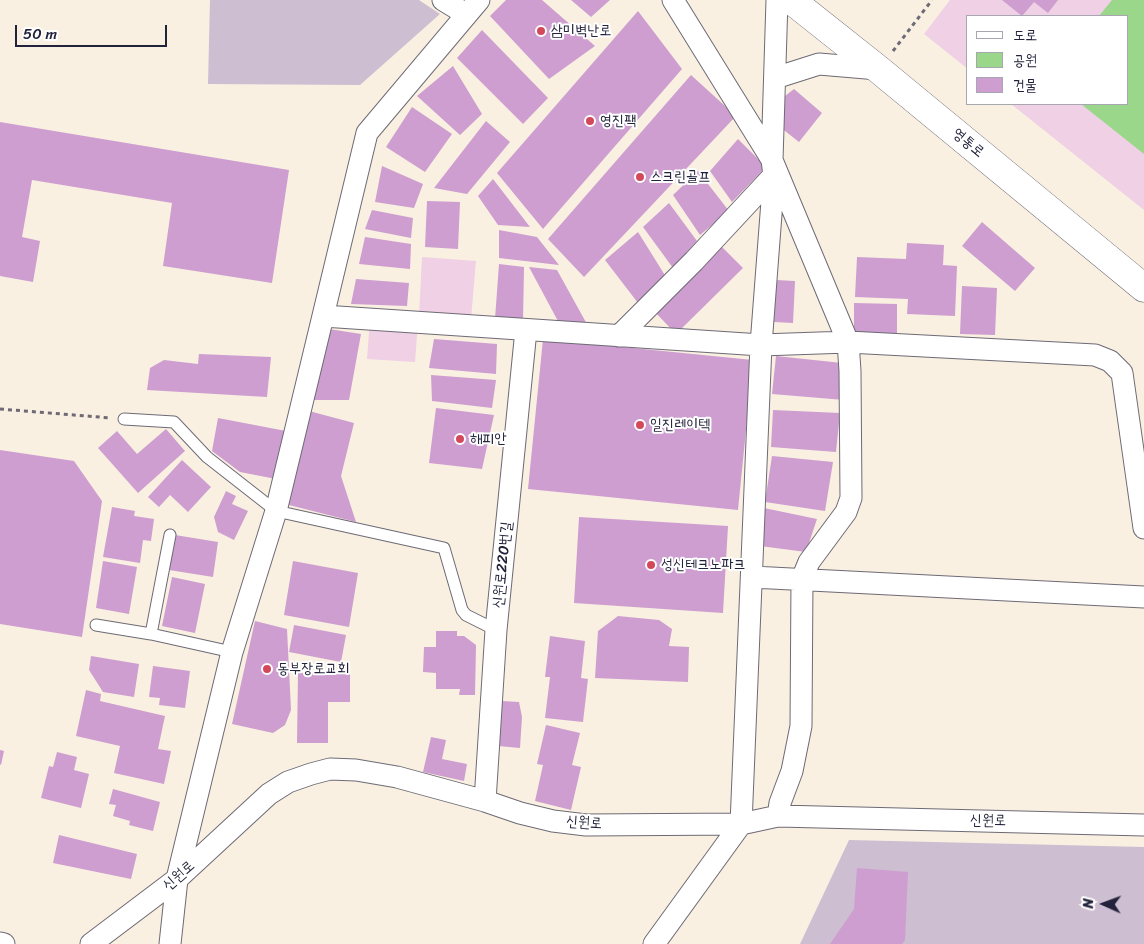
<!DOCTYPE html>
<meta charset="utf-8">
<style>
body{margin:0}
#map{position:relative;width:1144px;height:944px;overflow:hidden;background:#f9f0e2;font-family:Sriracha,"Poor Story",sans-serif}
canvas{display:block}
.legend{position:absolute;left:966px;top:15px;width:162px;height:90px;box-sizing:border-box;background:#fff;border:1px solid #a7a7b1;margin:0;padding:6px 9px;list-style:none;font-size:15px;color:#22223b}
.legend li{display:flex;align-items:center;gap:10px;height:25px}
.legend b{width:25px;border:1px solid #a7a7b1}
.north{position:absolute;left:1079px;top:879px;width:50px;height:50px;-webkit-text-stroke:4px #fff;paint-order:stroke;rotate:272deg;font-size:14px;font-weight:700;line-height:20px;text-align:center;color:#22223b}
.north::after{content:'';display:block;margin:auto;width:18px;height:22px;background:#22223b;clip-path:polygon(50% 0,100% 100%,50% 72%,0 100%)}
.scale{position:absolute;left:15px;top:25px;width:152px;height:22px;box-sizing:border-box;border:2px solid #22223b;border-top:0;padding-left:6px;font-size:15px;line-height:18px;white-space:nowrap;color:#22223b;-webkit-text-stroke:4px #fff;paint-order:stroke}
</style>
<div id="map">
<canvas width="1144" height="944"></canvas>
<ul class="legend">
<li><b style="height:6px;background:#fff"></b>도로</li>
<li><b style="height:14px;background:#9bd78b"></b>공원</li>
<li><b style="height:14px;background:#cd9ecf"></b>건물</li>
</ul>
<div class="north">N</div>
<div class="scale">50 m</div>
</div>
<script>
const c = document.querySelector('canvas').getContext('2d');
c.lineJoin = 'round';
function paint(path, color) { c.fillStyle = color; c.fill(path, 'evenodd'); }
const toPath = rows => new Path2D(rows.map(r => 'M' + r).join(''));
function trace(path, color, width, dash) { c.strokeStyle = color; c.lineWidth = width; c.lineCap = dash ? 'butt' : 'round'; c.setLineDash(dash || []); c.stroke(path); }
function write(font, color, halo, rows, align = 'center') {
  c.font = font + ' Sriracha,"Poor Story",sans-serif'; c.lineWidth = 4; c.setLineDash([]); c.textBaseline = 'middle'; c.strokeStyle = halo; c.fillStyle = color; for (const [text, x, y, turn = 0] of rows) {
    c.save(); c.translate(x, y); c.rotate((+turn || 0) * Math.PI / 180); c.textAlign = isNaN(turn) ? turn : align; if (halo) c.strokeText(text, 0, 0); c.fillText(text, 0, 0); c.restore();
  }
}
paint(toPath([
 [950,0,1144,0,1144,210,1011,104,1128,104,1128,16,968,16,968,69,924,34],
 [422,257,476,261,471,319,419,316],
 [370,319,418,322,415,362,367,359]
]), '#efd0e5');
paint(toPath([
 [210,0,419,0,440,14,360,85,208,84],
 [849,840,1144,847,1144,944,800,944]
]), '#cdbed2');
paint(toPath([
 [1112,0,1144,0,1144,154,1081,104,1128,104,1128,16,1099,16]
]), '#9bd78b');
paint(toPath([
 [506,0,542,0,595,46,549,79,490,16],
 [571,0,610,0,591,17],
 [1002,0,1058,0,1048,13,1034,2,1022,16],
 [638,11,682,69,543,229,497,173],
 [482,30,548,98,523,124,457,58],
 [453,66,482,114,460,135,417,96],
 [691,75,736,116,584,277,548,239],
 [794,89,822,113,799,142,780,127,785,96],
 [412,107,452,134,425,172,386,147],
 [486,121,510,142,467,194,434,188],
 [0,122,289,170,272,283,163,266,172,203,32,180,22,237,40,241,33,282,0,276],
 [738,139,766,167,732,202,710,171],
 [382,166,423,184,414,208,375,202],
 [698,171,729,211,700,235,673,195],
 [493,179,530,227,498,225,478,196],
 [427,201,460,202,458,249,425,247],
 [669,203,697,241,673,268,643,227],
 [372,210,413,218,411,238,365,229],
 [982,222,1035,268,1015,291,962,246],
 [499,230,537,237,559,265,499,258],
 [638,232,666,277,638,303,605,260],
 [365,237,411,244,410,269,359,264],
 [907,243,944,245,943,265,957,266,955,316,907,314,908,299,855,297,857,257,906,259],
 [720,245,743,268,676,334,653,310],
 [499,264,524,267,523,321,495,319],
 [529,267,557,270,588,326,559,323],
 [356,279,409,283,407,306,351,304],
 [776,280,795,281,793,323,774,322],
 [962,286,997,288,995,335,960,334],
 [854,303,897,304,897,336,854,336],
 [329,329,361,334,349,400,313,400],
 [434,339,497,344,496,374,429,368],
 [543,339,753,360,738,510,528,489],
 [199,354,271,357,267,397,147,390,150,368,164,360,198,364],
 [776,356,842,363,844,400,772,394],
 [431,375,496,380,492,408,432,401],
 [436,408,494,415,482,469,429,463],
 [773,410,840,413,836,452,771,447],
 [309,411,354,423,341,476,356,522,285,504],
 [218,418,286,431,276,479,240,472,212,451],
 [166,429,185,451,138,493,98,448,117,431,137,454],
 [0,450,74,461,102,501,82,637,0,624],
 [772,456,833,462,825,511,765,502],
 [182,460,211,487,188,512,170,495,159,507,148,497],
 [226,491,236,496,232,504,248,511,234,540,218,532,214,517],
 [112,507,135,511,134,516,154,519,151,541,143,540,140,563,103,557],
 [764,508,817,519,806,552,760,546],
 [579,517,728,526,723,613,574,603],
 [175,535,218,542,213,577,169,570],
 [103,561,137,567,129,614,96,608],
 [293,561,358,573,349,627,284,615],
 [172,577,205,584,195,633,162,626],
 [618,616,659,620,672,629,669,646,689,647,688,682,595,678,598,631],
 [255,621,287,629,291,710,285,725,273,733,232,724],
 [294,625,346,635,341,662,289,652],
 [436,631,457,631,457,636,464,636,476,645,475,695,459,695,460,689,436,689,436,673,423,672,424,647,436,647],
 [550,636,585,641,581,678,588,679,583,722,545,718,550,677,545,677],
 [91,656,139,664,134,697,103,692,89,670],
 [153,666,190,671,185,708,159,705,160,698,149,697],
 [298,673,350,674,350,702,328,702,328,743,297,743],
 [86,690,101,694,100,701,165,716,158,749,171,751,164,784,114,773,120,746,76,736],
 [502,701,519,702,522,717,520,748,498,746],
 [546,725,580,733,572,765,581,767,571,810,535,801,543,765,537,764],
 [431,737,446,740,442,759,467,764,464,781,423,772],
 [0,750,4,751,1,765,0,764],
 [57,752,77,757,74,770,89,774,81,808,41,798,49,766,53,767],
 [113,789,160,802,153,831,129,825,130,821,113,816,116,805,109,804],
 [59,835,137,854,131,879,53,863],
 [857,868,908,872,905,940,902,944,830,944,854,909]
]), '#cd9ecf');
const lane = toPath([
 [124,419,174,422,207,457,276,511,444,548,462,610,466,615,496,630],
 [96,625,151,634,232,652],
 [151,634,170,535]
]);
const street = toPath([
 [443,0,466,14],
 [479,0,367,133,323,316,761,345,848,342,1095,355,1110,361,1122,373,1144,528],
 [673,0,772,160,848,342,850,371,851,498,846,512,809,562,802,579,801,726,792,771,780,803,778,816],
 [775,78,819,64,878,69],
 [619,336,694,261,774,175],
 [752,577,1144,597],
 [485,801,496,630,526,330],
 [0,943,4,944],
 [91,944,177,879,269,794,288,782,311,774,330,769,356,770,397,777,485,801,520,813,553,821,586,825,741,824,778,816,1144,825],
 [170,944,177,879,232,652,276,511,323,316],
 [654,944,741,824,761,345,774,175,772,160,777,0]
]);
const secondary = toPath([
 [791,0,878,69,1144,288]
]);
trace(lane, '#6d6a75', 13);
trace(street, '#6d6a75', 23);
trace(secondary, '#6d6a75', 29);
trace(toPath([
 [893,51,932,0],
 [0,409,111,418]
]), '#6d6a75', 3, [4, 4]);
trace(lane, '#fff', 11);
trace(street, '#fff', 21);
trace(secondary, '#fff', 28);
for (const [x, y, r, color] of [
 [541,31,5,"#d1495b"],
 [590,121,5,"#d1495b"],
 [640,177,5,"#d1495b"],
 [640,425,5,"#d1495b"],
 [460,439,5,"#d1495b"],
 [651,565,5,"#d1495b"],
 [267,669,5,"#d1495b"]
]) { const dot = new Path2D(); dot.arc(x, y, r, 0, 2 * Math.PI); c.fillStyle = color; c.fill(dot); trace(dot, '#fff', 2); }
write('15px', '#22223b', '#fff', [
 ["삼미벽난로",551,31],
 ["영진팩",600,121],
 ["스크린골프",650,177],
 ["일진레이텍",650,425],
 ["해피안",470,439],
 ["성신테크노파크",661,565],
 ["동부장로교회",277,669]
], 'left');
write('15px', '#22223b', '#fff', [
 ["영통로",968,143,40],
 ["신원로220번길",503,565,-84],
 ["신원로",988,821,1],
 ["신원로",584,823,4],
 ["신원로",179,876,-41]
]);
</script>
